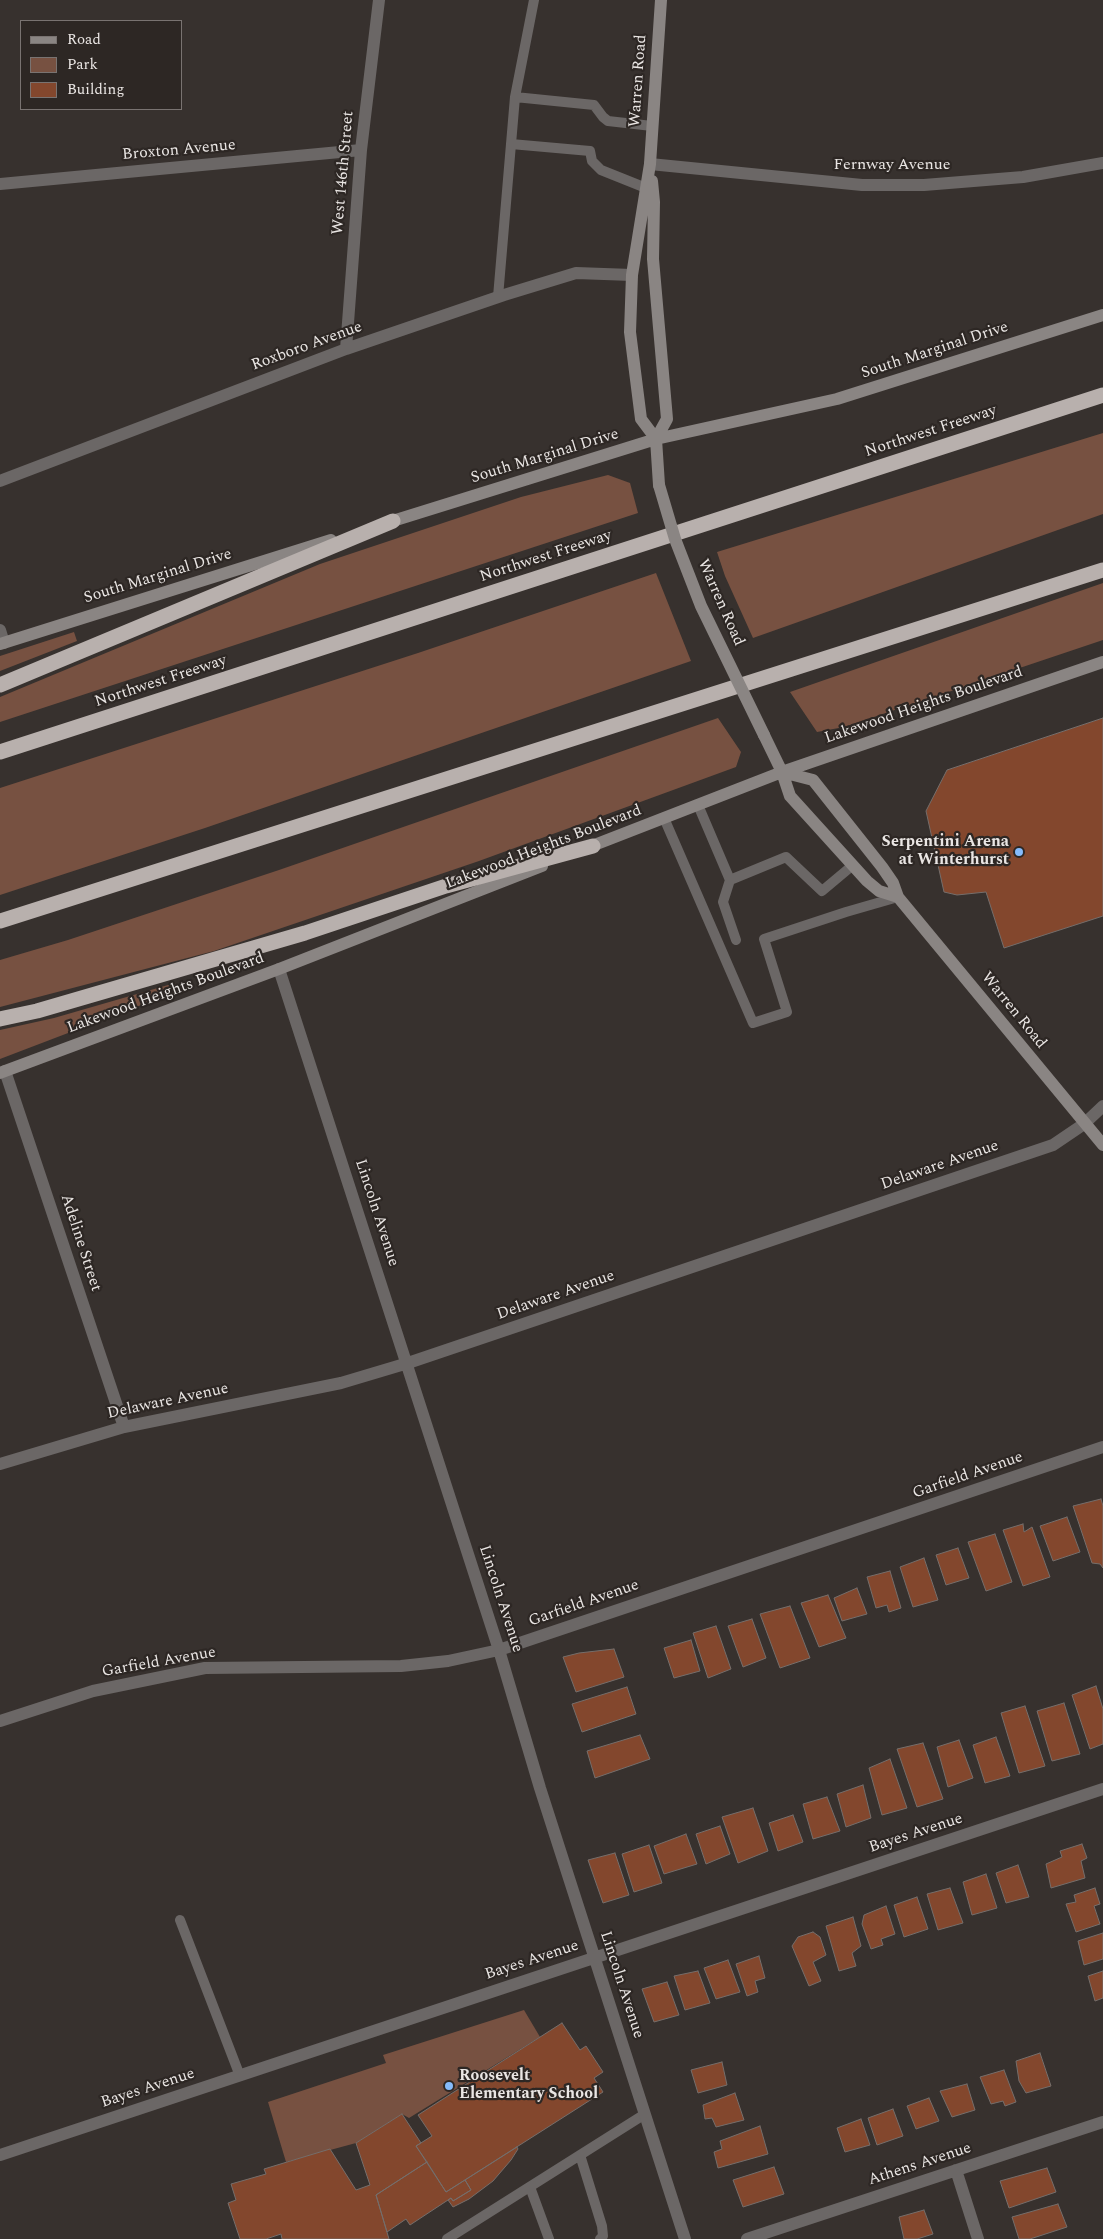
<!DOCTYPE html>
<style>
body{margin:0}
#map{position:relative;width:1103px;height:2239px;overflow:hidden;background:#37312e;font-family:Spectral,serif}
canvas{display:block}
.legend{position:absolute;left:20px;top:20px;width:162px;height:90px;box-sizing:border-box;background:#2d2724;border:1px solid #797371;margin:0;padding:6px 9px;list-style:none;font-size:15px;color:#eae6e4}
.legend li{display:flex;align-items:center;gap:10px;height:25px}
.legend b{width:25px;border:1px solid #797371}
</style>
<div id="map">
<canvas width="1103" height="2239"></canvas>
<ul class="legend">
<li><b style="height:6px;background:#8a8583"></b>Road</li>
<li><b style="height:14px;background:#775141"></b>Park</li>
<li><b style="height:14px;background:#83472d"></b>Building</li>
</ul>
</div>
<script>
const c = document.querySelector('canvas').getContext('2d');
c.lineJoin = 'round';
function paint(path, color) { c.fillStyle = color; c.fill(path, 'evenodd'); }
const toPath = rows => new Path2D(rows.map(r => 'M' + r).join(''));
function trace(path, color, width, dash) { c.strokeStyle = color; c.lineWidth = width; c.lineCap = dash ? 'butt' : 'round'; c.setLineDash(dash || []); c.stroke(path); }
function write(font, color, halo, rows, align = 'center') {
  c.font = font + ' Spectral,serif'; c.lineWidth = 4.5; c.setLineDash([]); c.textBaseline = 'middle'; c.strokeStyle = halo; c.fillStyle = color; for (const [text, x, y, turn = 0] of rows) {
    c.save(); c.translate(x, y); c.rotate((+turn || 0) * Math.PI / 180); c.textAlign = isNaN(turn) ? turn : align; if (halo) c.strokeText(text, 0, 0); c.fillText(text, 0, 0); c.restore();
  }
}
paint(toPath([
 [1103,433,1103,514,753,638,725,576,717,552],
 [608,475,630,483,638,513,0,722,0,697,320,564,521,497],
 [656,573,691,661,205,828,0,895,0,788,418,653],
 [1103,583,1103,640,844,727,817,732,790,692],
 [74,632,77,641,0,671,0,656],
 [718,718,741,752,736,767,479,861,214,951,0,1007,0,960,68,940,279,870],
 [175,983,178,991,0,1059,0,1030,54,1018],
 [524,2010,540,2037,409,2118,402,2114,356,2143,286,2162,268,2102,386,2063,383,2055]
]), '#775141');
const building = toPath([
 [1103,718,1103,916,1004,948,986,892,957,895,944,892,926,811,947,770,1103,718],
 [1101,1499,1103,1506,1103,1568,1100,1564,1092,1563,1073,1506,1101,1499],
 [1067,1517,1080,1552,1053,1561,1040,1526,1067,1517],
 [1023,1524,1024,1532,1032,1527,1050,1577,1023,1586,1003,1530,1023,1524],
 [995,1534,1012,1582,986,1591,968,1542,995,1534],
 [958,1548,969,1578,946,1585,936,1555,958,1548],
 [924,1558,938,1600,913,1607,900,1567,924,1558],
 [890,1571,901,1608,889,1612,887,1605,876,1608,867,1577,890,1571],
 [857,1588,867,1614,842,1621,834,1598,857,1588],
 [828,1595,846,1638,819,1647,801,1603,828,1595],
 [790,1606,810,1658,780,1668,760,1614,790,1606],
 [752,1619,766,1658,743,1667,728,1626,752,1619],
 [716,1626,731,1669,708,1678,693,1633,716,1626],
 [691,1640,700,1671,674,1678,664,1648,691,1640],
 [614,1649,624,1677,576,1692,563,1657,579,1653,614,1649],
 [1096,1686,1103,1709,1103,1744,1090,1749,1072,1695,1096,1686],
 [627,1687,636,1714,582,1732,572,1704,627,1687],
 [1064,1703,1080,1754,1052,1761,1037,1711,1064,1703],
 [1025,1706,1045,1766,1019,1773,1001,1713,1025,1706],
 [640,1735,650,1759,595,1778,587,1751,640,1735],
 [996,1737,1010,1776,985,1783,973,1745,996,1737],
 [959,1740,973,1778,948,1787,937,1747,959,1740],
 [923,1743,943,1799,917,1807,897,1749,923,1743],
 [890,1759,907,1808,882,1815,869,1768,890,1759],
 [863,1785,871,1818,846,1827,837,1794,863,1785],
 [827,1797,840,1831,813,1839,803,1804,827,1797],
 [753,1808,768,1851,738,1863,722,1817,753,1808],
 [793,1815,803,1842,778,1851,769,1823,793,1815],
 [720,1826,730,1854,706,1864,696,1834,720,1826],
 [686,1834,697,1864,664,1874,654,1846,686,1834],
 [1082,1844,1087,1858,1081,1861,1085,1878,1051,1888,1046,1864,1062,1857,1060,1851,1082,1844],
 [649,1845,662,1883,634,1892,622,1854,649,1845],
 [615,1853,629,1895,603,1903,588,1860,615,1853],
 [1018,1865,1029,1897,1006,1903,996,1873,1018,1865],
 [986,1874,997,1908,972,1915,963,1882,986,1874],
 [950,1888,963,1923,938,1930,927,1894,950,1888],
 [1095,1888,1100,1904,1094,1906,1100,1924,1076,1932,1066,1904,1076,1902,1074,1895,1095,1888],
 [917,1897,928,1929,904,1937,894,1905,917,1897],
 [886,1906,895,1934,881,1939,883,1945,871,1949,862,1924,864,1915,886,1906],
 [853,1917,861,1946,852,1953,856,1966,839,1971,826,1926,853,1917],
 [813,1932,820,1937,826,1955,813,1962,821,1981,809,1986,792,1946,798,1937,813,1932],
 [1103,1933,1103,1959,1084,1965,1078,1941,1103,1933],
 [759,1956,765,1978,755,1981,758,1992,747,1996,736,1964,759,1956],
 [728,1960,740,1992,716,1999,704,1968,728,1960],
 [698,1971,710,2003,685,2010,674,1976,698,1971],
 [1103,1971,1103,1998,1095,2001,1088,1976,1103,1971],
 [667,1982,679,2015,654,2022,642,1989,667,1982],
 [562,2023,580,2050,586,2046,603,2072,594,2078,603,2092,446,2192,416,2146,432,2136,418,2115,562,2023],
 [1040,2053,1051,2086,1026,2093,1019,2081,1016,2061,1040,2053],
 [722,2062,727,2085,698,2093,691,2070,722,2062],
 [1004,2070,1016,2102,1005,2106,1003,2101,991,2104,980,2077,1004,2070],
 [967,2084,975,2110,952,2117,940,2091,967,2084],
 [735,2093,744,2120,716,2127,712,2118,705,2119,703,2105,735,2093],
 [929,2098,939,2121,916,2129,907,2106,929,2098],
 [893,2109,903,2136,877,2145,868,2118,893,2109],
 [402,2114,421,2143,416,2146,427,2162,376,2195,389,2239,282,2239,281,2234,266,2239,240,2239,228,2203,236,2200,231,2184,266,2174,264,2169,330,2149,356,2190,370,2185,356,2143,402,2114],
 [861,2119,870,2145,845,2152,837,2128,861,2119],
 [760,2126,768,2154,718,2168,714,2152,722,2149,720,2141,760,2126],
 [517,2147,518,2149,511,2160,493,2181,469,2199,453,2207,448,2200,451,2198,453,2201,471,2190,465,2180,517,2147],
 [427,2162,446,2192,465,2180,471,2190,453,2201,451,2198,448,2200,410,2225,406,2219,387,2232,376,2195,427,2162],
 [774,2167,784,2194,743,2207,733,2180,774,2167],
 [1047,2168,1056,2192,1009,2208,1000,2181,1047,2168],
 [1058,2204,1067,2227,1030,2239,1019,2239,1012,2217,1058,2204],
 [924,2210,933,2234,917,2239,904,2239,899,2217,924,2210]
]);
paint(building, '#83472d');
trace(building, '#756e6b', 1);
trace(toPath([
 [515,97,594,105,603,117,608,121,652,126],
 [511,144,590,151,592,161,601,170,646,188],
 [498,297,515,97,534,0],
 [698,805,730,880,786,857,822,891,853,865],
 [664,818,753,1023,787,1012,764,939,846,912,898,897],
 [730,880,723,902,736,940],
 [180,1920,240,2076],
 [580,2155,602,2226,603,2236,600,2239],
 [530,2187,549,2239],
 [447,2239,645,2114]
]), '#6b6766', 10);
trace(toPath([
 [650,164,862,185,924,185,1023,177,1103,163],
 [0,184,361,150],
 [346,349,361,150,379,0],
 [0,481,346,349,504,295,576,273,632,275],
 [0,630,4,643],
 [279,969,499,1650,540,1788,685,2239],
 [5,1071,124,1427],
 [0,1464,124,1427,341,1383,408,1363,1053,1145,1084,1124,1103,1106],
 [0,1721,93,1691,205,1668,401,1666,448,1661,499,1650,1103,1447],
 [0,2155,1103,1789],
 [956,2170,978,2239],
 [747,2239,1103,2122]
]), '#6b6766', 12);
trace(toPath([
 [652,181,654,202,653,259,667,419,656,439],
 [659,485,656,439,641,419,630,332,632,275,650,164,661,0],
 [383,524,656,439,837,399,1103,315],
 [0,644,331,540],
 [764,735,782,772,790,796,867,881,879,891,898,897],
 [782,772,813,780,882,867,893,883,898,897,1103,1145],
 [584,849,782,772,1103,662],
 [0,1073,279,969,542,866]
]), '#8a8583', 12);
trace(toPath([
 [0,685,393,521],
 [0,752,1103,395],
 [0,921,1103,570],
 [0,1019,37,1011,305,933,446,886,593,846]
]), '#b8b0ad', 15);
trace(toPath([
 [659,485,675,539,701,606,764,735]
]), '#8a8583', 12);
for (const [x, y, r, color] of [
 [1019,852,5,"#85bbfb"],
 [449,2086,5,"#85bbfb"]
]) { const dot = new Path2D(); dot.arc(x, y, r, 0, 2 * Math.PI); c.fillStyle = color; c.fill(dot); trace(dot, '#2d2724', 2); }
write('16px', '#eae6e4', '#2d2724', [
 ["Warren Road",639,81,-86],
 ["Broxton Avenue",179,151,-5],
 ["Fernway Avenue",892,166],
 ["West 146th Street",344,173,-85],
 ["Roxboro Avenue",307,347,-20],
 ["South Marginal Drive",935,351,-18],
 ["Northwest Freeway",931,432,-18],
 ["South Marginal Drive",545,457,-17],
 ["Northwest Freeway",546,557,-18],
 ["South Marginal Drive",158,577,-17],
 ["Warren Road",720,603,66],
 ["Northwest Freeway",161,682,-18],
 ["Lakewood Heights Boulevard",924,706,-19],
 ["Lakewood Heights Boulevard",544,848,-21],
 ["Lakewood Heights Boulevard",166,994,-20],
 ["Warren Road",1013,1011,51],
 ["Delaware Avenue",940,1166,-19],
 ["Lincoln Avenue",376,1213,72],
 ["Adeline Street",80,1243,72],
 ["Delaware Avenue",556,1296,-19],
 ["Delaware Avenue",168,1402,-12],
 ["Garfield Avenue",968,1476,-19],
 ["Lincoln Avenue",500,1599,72],
 ["Garfield Avenue",584,1604,-19],
 ["Garfield Avenue",159,1663,-10],
 ["Bayes Avenue",916,1834,-18],
 ["Bayes Avenue",532,1961,-18],
 ["Lincoln Avenue",621,1985,72],
 ["Bayes Avenue",148,2089,-18],
 ["Athens Avenue",920,2165,-18]
]);
write('bold 16px', '#eae6e4', '#2d2724', [
 ["Serpentini Arena",1009,843],
 ["at Winterhurst",1009,861],
 ["Roosevelt",459,2077,"left"],
 ["Elementary School",459,2095,"left"]
], 'right');
</script>
